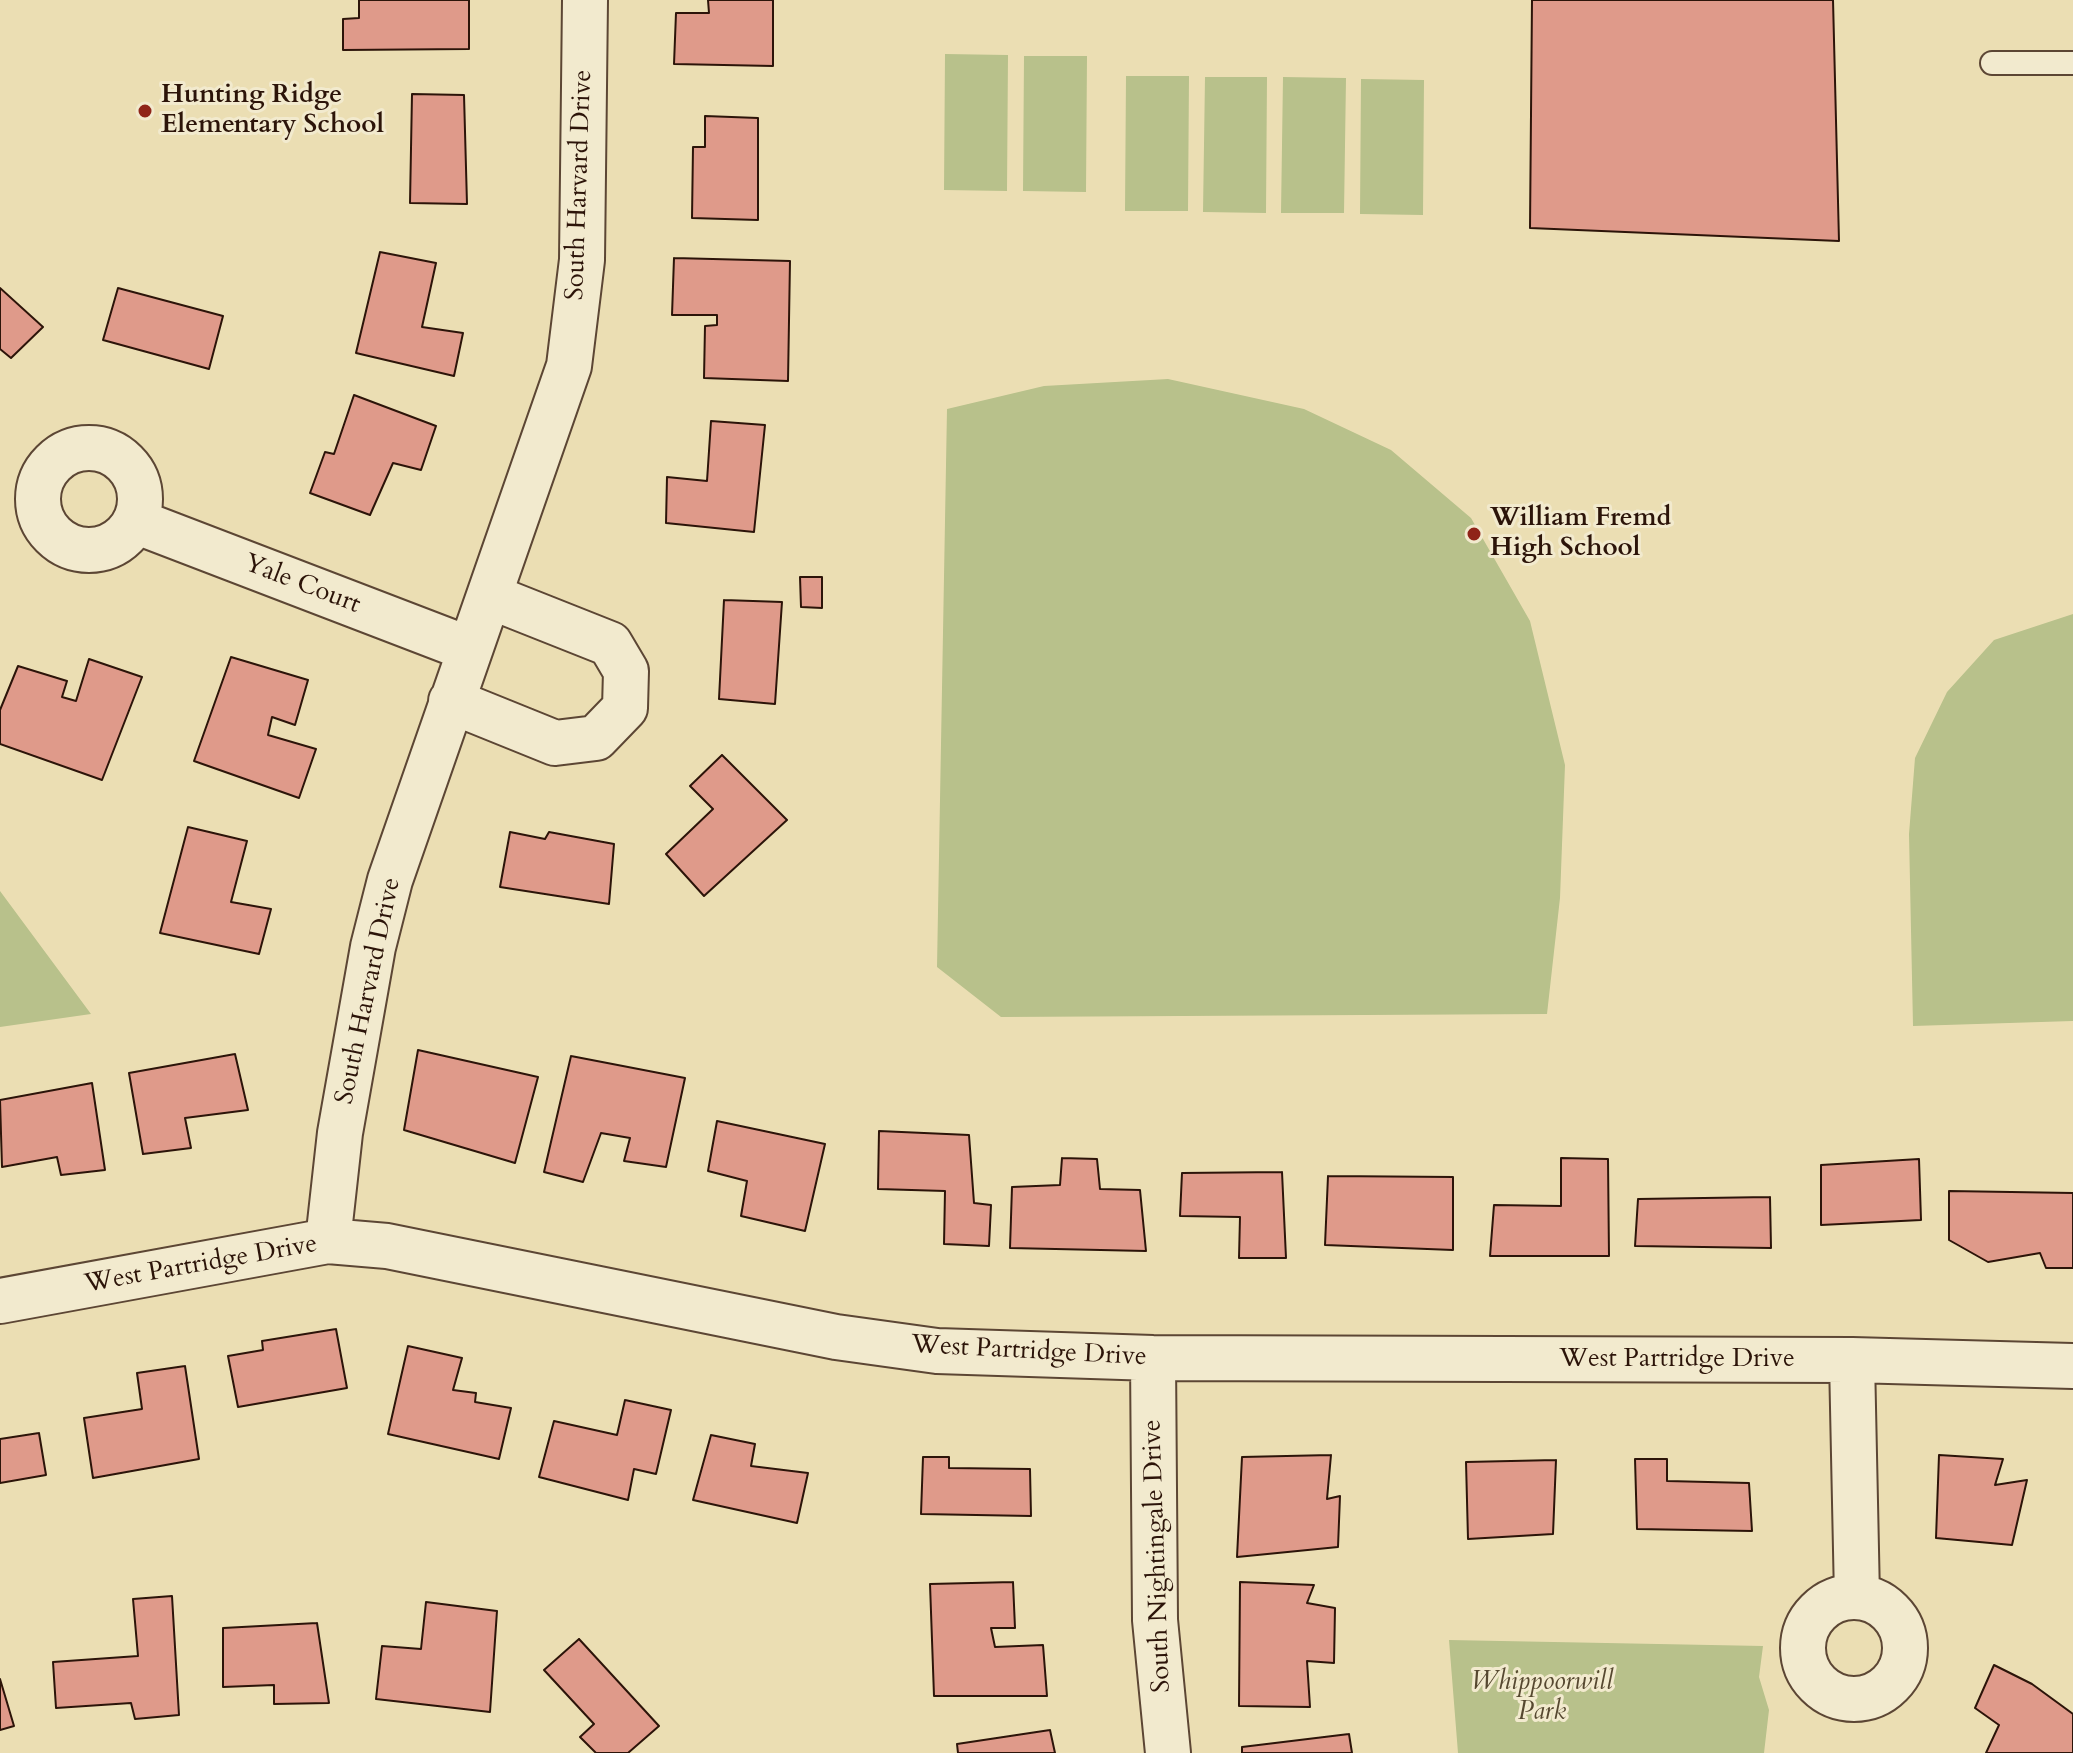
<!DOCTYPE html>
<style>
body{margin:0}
canvas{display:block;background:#ebdeb3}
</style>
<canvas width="2073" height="1753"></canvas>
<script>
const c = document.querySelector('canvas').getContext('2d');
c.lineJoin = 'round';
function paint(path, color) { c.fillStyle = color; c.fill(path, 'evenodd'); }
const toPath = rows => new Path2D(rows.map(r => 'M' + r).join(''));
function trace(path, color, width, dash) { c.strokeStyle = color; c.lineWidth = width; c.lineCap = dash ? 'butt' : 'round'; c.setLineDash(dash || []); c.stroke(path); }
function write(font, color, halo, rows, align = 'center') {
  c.font = font + ' Cardo,serif'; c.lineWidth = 6; c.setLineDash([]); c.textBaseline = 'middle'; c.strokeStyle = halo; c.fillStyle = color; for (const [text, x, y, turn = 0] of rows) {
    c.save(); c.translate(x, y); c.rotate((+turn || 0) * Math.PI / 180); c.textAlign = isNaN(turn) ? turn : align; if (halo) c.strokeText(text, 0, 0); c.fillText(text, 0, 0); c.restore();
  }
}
paint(toPath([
 [945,54,1008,55,1007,191,944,190],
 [1024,56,1087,56,1086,192,1023,191],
 [1126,76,1189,76,1188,211,1125,211],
 [1205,77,1267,77,1266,213,1203,212],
 [1283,77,1346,78,1344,213,1281,213],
 [1361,79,1424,80,1423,215,1360,214],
 [1168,379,1304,409,1391,450,1471,518,1530,621,1565,765,1560,898,1547,1014,1001,1017,937,967,947,409,1044,386],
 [2073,614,2073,1021,1913,1026,1909,834,1915,758,1947,692,1994,640],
 [0,891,91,1014,0,1027],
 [1449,1640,1763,1646,1759,1677,1769,1710,1764,1753,1458,1753]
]), '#b8c18b');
const building = toPath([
 [359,0,469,0,469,49,343,50,343,19,359,18,359,0],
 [708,0,773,0,773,66,674,64,676,13,709,13,708,0],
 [1532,0,1833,0,1839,241,1530,228,1532,0],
 [412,94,464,95,467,204,410,203,412,94],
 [705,116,758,118,758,220,692,218,693,147,705,147,705,116],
 [380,252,436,263,422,327,463,333,454,376,356,353,380,252],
 [674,258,790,261,788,381,704,378,705,326,717,325,717,315,672,315,674,258],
 [0,288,43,327,11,358,0,349,0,288],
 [118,288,223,316,209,369,103,340,118,288],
 [354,395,436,426,421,470,393,463,370,515,310,493,325,452,334,454,354,395],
 [711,421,765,425,754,532,666,523,667,477,707,481,711,421],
 [800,577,822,577,822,608,801,607,800,577],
 [724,600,782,602,775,704,719,699,724,600],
 [231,657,308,680,295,725,272,717,268,735,316,749,299,798,194,761,231,657],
 [89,659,142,677,102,780,0,744,0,710,18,666,67,681,62,697,76,701,89,659],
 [722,755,787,820,704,896,666,854,713,809,690,786,722,755],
 [188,827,247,841,231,902,271,909,259,954,160,933,188,827],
 [510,832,545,839,549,832,614,844,609,904,500,887,510,832],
 [418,1050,538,1077,515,1163,404,1130,418,1050],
 [235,1054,248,1110,185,1118,191,1148,143,1154,129,1073,235,1054],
 [571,1056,685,1078,666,1167,624,1161,630,1138,601,1133,583,1182,544,1172,571,1056],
 [92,1083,105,1170,61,1175,57,1157,2,1167,0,1100,92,1083],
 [717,1121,825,1144,805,1231,741,1216,747,1181,708,1171,717,1121],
 [879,1131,969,1135,974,1203,991,1205,989,1246,944,1244,945,1191,878,1189,879,1131],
 [1062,1158,1097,1159,1100,1189,1140,1190,1146,1251,1010,1248,1012,1187,1060,1185,1062,1158],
 [1561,1158,1608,1159,1609,1256,1490,1256,1494,1205,1561,1206,1561,1158],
 [1919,1159,1921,1220,1821,1225,1821,1165,1919,1159],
 [1282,1172,1286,1258,1239,1258,1240,1217,1180,1216,1182,1173,1282,1172],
 [1328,1176,1453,1177,1453,1250,1325,1245,1328,1176],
 [1949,1191,2073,1193,2073,1268,2046,1268,2040,1253,1988,1262,1949,1240,1949,1191],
 [1770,1197,1771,1248,1635,1246,1638,1199,1770,1197],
 [336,1329,347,1388,238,1407,228,1356,263,1350,262,1341,336,1329],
 [408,1346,462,1358,453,1390,476,1393,475,1402,511,1408,499,1459,388,1434,408,1346],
 [185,1366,199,1459,93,1478,84,1418,142,1409,137,1373,185,1366],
 [625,1400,671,1410,656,1474,634,1469,628,1500,539,1477,554,1421,617,1435,625,1400],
 [39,1433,46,1475,0,1483,0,1439,39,1433],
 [711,1435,755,1444,751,1466,808,1473,797,1523,693,1500,711,1435],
 [1331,1455,1327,1499,1340,1496,1338,1547,1237,1557,1242,1457,1331,1455],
 [1939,1455,2003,1459,1995,1485,2027,1480,2012,1545,1936,1538,1939,1455],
 [923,1457,949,1457,949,1468,1030,1469,1031,1516,921,1514,923,1457],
 [1635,1459,1667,1459,1667,1481,1749,1483,1752,1531,1637,1529,1635,1459],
 [1556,1460,1553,1534,1468,1539,1466,1462,1556,1460],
 [1013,1582,1015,1628,991,1628,995,1647,1043,1645,1047,1696,934,1696,930,1584,1013,1582],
 [1240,1582,1314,1585,1307,1603,1335,1608,1334,1663,1307,1661,1310,1707,1239,1706,1240,1582],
 [172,1596,179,1715,135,1719,131,1703,56,1708,53,1662,138,1656,133,1599,172,1596],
 [426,1602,497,1611,490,1712,376,1699,382,1646,421,1649,426,1602],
 [317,1623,329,1703,274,1704,274,1685,223,1687,223,1628,317,1623],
 [579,1639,659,1726,628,1753,596,1753,580,1737,594,1724,544,1670,579,1639],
 [1994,1665,2032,1684,2073,1714,2073,1753,1986,1753,1999,1725,1975,1708,1994,1665],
 [0,1679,14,1726,0,1730,0,1679],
 [1050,1730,1055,1753,958,1753,957,1744,1050,1730],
 [1349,1734,1352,1753,1242,1753,1242,1747,1349,1734]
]);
paint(building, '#df9a8a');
trace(building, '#2c1409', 2);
const service = toPath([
 [1992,63,2073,63]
]);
const minor = toPath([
 '38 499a51 51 0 1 1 102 0a51 51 0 1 1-102 0Z',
 [135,521,469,649],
 [451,701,555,743,596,738,625,708,626,671,610,644,489,596],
 [328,1241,340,1133,373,947,390,880,569,366,582,260,585,0],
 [0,1301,328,1241,387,1246,836,1337,937,1351,1153,1358,1852,1360,2073,1366],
 [1153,1358,1155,1620,1168,1753],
 [1852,1360,1857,1597],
 '1803 1648a51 51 0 1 1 102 0a51 51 0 1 1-102 0Z'
]);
trace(service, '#5c4634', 26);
trace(minor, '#5c4634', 48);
trace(service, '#f2eace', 22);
trace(minor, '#f2eace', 44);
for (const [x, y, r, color] of [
 [145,111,8,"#8f2418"],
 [1474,534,8,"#8f2418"]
]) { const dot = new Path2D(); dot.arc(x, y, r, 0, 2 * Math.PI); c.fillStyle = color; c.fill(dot); trace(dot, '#f2eace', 3); }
write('bold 26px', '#2c1409', '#f2eace', [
 ["Hunting Ridge",161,96],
 ["Elementary School",161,126],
 ["William Fremd",1490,519],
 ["High School",1490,549]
], 'left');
write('26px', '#2c1409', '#f2eace', [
 ["South Harvard Drive",580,185,-88],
 ["Yale Court",302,585,21],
 ["South Harvard Drive",369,991,-78],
 ["West Partridge Drive",201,1265,-10],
 ["West Partridge Drive",1029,1352,3],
 ["West Partridge Drive",1677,1360],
 ["South Nightingale Drive",1158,1556,-92]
]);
write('italic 26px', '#564830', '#f2eace', [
 ["Whippoorwill",1542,1683],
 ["Park",1542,1713]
]);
</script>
